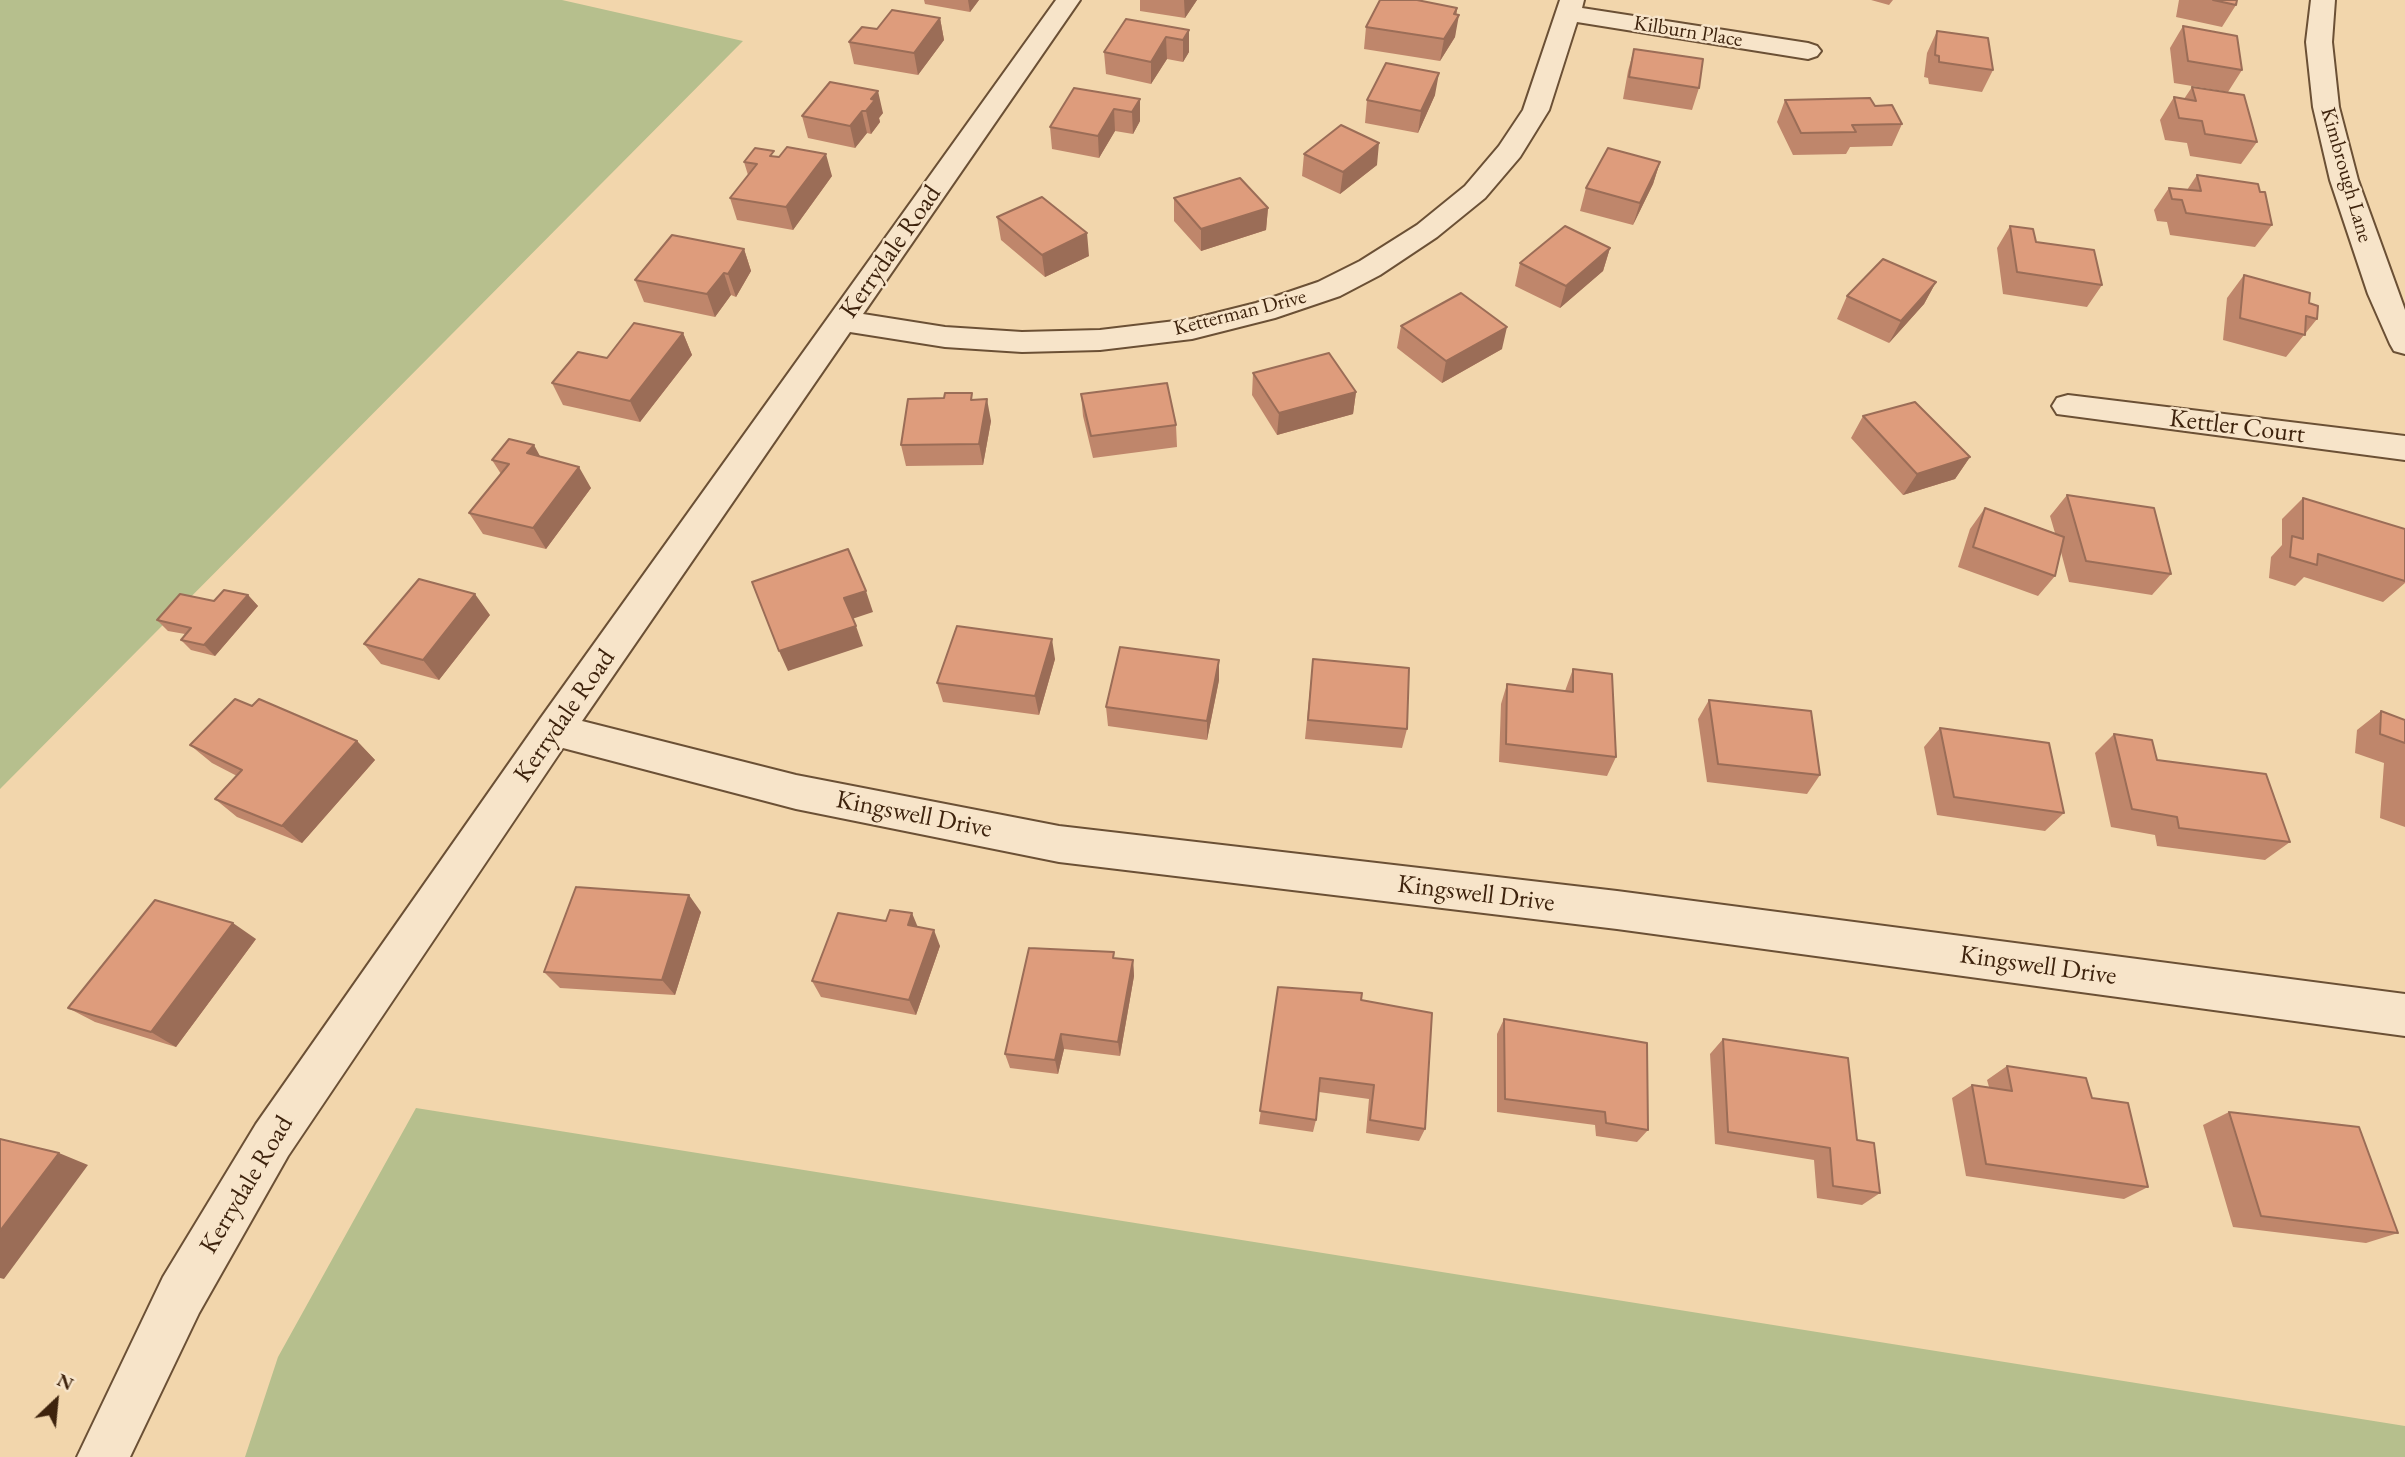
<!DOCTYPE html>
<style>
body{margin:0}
#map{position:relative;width:2405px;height:1457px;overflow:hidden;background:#f2d6ac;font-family:"EB Garamond",serif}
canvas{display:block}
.north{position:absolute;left:21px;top:1366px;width:70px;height:70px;-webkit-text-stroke:5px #f7e4c9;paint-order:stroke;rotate:26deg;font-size:19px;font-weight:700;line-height:28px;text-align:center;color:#3e230d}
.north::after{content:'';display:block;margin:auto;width:24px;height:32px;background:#3e230d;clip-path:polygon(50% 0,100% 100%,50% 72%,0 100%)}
</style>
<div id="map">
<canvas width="2405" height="1457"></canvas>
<div class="north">N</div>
</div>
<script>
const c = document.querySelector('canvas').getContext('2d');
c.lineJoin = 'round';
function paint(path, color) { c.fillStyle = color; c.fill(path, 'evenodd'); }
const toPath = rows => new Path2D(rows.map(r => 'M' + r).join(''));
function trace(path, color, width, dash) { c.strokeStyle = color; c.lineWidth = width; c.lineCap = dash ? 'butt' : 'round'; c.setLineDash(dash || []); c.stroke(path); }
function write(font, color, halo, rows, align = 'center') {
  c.font = font + ' "EB Garamond",serif'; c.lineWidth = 5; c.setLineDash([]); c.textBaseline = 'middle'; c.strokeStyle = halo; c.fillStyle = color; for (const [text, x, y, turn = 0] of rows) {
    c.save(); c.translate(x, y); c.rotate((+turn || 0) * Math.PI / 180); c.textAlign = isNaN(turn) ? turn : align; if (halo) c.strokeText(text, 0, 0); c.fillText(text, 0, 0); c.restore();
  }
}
paint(toPath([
 [0,0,562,0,743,41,0,789],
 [416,1108,2405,1426,2405,1457,245,1457,278,1357]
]), '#b6bf8d');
const street = toPath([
 [1056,0,1080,0,863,314,945,327,1022,332,1100,330,1192,319,1256,303,1318,282,1360,261,1417,225,1465,186,1499,146,1523,110,1560,0,1584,0,1582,8,1808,43,1817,46,1821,51,1817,56,1808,59,1577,22,1549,110,1520,157,1485,198,1437,237,1380,275,1340,296,1275,318,1192,339,1100,350,1022,352,945,347,850,332,582,721,796,775,1059,826,1617,891,2405,994,2405,1036,1617,929,1059,862,796,809,563,748,288,1156,199,1313,130,1457,77,1457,163,1277,256,1124,540,719,1056,0],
 [2311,0,2335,0,2332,42,2339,107,2358,180,2405,310,2405,354,2394,351,2390,344,2368,294,2330,180,2313,107,2306,42,2311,0],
 [2068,395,2405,436,2405,460,2057,414,2052,406,2057,398,2068,395]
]);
trace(street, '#6b5035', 4);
paint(street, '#f7e4c9');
paint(toPath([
 [924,0,979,0,970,12,925,4],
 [1140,0,1197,0,1185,18,1140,11],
 [1871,0,1893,0,1889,5],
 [2179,0,2237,0,2236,5,2222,27,2176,17],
 [1457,8,1455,37,1440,61,1364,49,1366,27],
 [940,18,944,40,918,75,854,64,849,42],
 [2183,26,2242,70,2228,92,2174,83,2170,48],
 [1189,30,1189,52,1183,62,1167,59,1151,84,1106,74,1104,52],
 [1937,31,1993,70,1982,92,1929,84,1928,78,1924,77,1927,53],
 [1634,49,1699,88,1692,110,1623,99,1628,71],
 [830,82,883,113,879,118,880,122,871,134,867,133,855,148,808,138,802,116],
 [2192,87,2257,142,2241,164,2190,156,2187,143,2165,140,2160,120,2174,97,2184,99],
 [1435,95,1418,133,1365,123,1367,100],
 [1140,99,1140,121,1133,134,1115,131,1099,158,1052,149,1050,127],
 [1785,100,1875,106,1902,124,1892,146,1850,147,1846,154,1793,155,1777,122],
 [1304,154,1377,165,1340,194,1302,176],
 [776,157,832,176,793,230,737,220,730,198,748,175,744,162],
 [1660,162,1653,184,1633,225,1580,211,1586,188],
 [2197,175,2272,225,2255,247,2170,235,2167,222,2157,221,2154,210,2169,188,2187,190],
 [1174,198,1268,208,1266,230,1201,251,1174,221],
 [997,217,1089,256,1045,277,1001,240],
 [2010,226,2102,285,2087,307,2003,294,1997,248],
 [1610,248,1603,271,1560,308,1515,286,1520,263],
 [744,249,751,271,736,297,731,295,715,317,644,302,635,280],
 [2244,275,2309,303,2317,319,2286,357,2223,340,2227,298],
 [1936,282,1924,304,1889,343,1837,319,1847,296],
 [1401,326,1502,349,1442,383,1397,348],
 [683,333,692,355,640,422,563,405,552,383,607,358],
 [1253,373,1356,392,1353,414,1277,435,1252,395],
 [1081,394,1176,425,1177,447,1093,458,1083,416],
 [973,400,991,421,983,465,906,466,901,445],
 [1863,416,1970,457,1955,479,1903,495,1851,438],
 [540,457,591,488,546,549,483,534,469,513,501,474,492,460],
 [2067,495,2171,574,2152,595,2069,582,2061,552,2055,576,2038,596,1958,567,1970,529,1985,508,2055,533,2050,516],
 [2303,498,2405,529,2405,583,2383,602,2304,577,2295,586,2269,578,2271,557,2282,545,2282,519],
 [248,595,258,606,215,656,191,650,181,640,185,634,168,631,157,620],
 [490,615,439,680,381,664,364,644],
 [1055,659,1039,715,943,702,937,683],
 [1573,669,1616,757,1607,776,1499,762,1501,704,1507,684,1565,691],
 [1311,679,1407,729,1402,748,1305,739],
 [1219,680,1207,740,1108,726,1106,707],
 [1709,700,1820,775,1807,794,1707,782,1698,719],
 [2381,711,2405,720,2405,827,2380,818,2384,763,2355,753,2357,730],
 [1940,728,2064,813,2045,831,1937,815,1924,747],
 [2114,734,2157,760,2290,842,2265,860,2157,846,2155,835,2111,827,2095,753],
 [357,741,375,760,302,843,237,817,215,799,237,776,212,763,190,745],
 [701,912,675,995,560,988,544,972],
 [918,927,940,946,916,1015,821,997,812,981],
 [256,939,176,1047,95,1022,68,1008],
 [1115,958,1133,960,1134,976,1120,1056,1064,1049,1058,1074,1010,1068,1005,1054],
 [1278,987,1361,1000,1425,1129,1419,1141,1366,1133,1369,1099,1319,1092,1316,1120,1313,1132,1259,1124],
 [1504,1019,1648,1130,1637,1142,1596,1136,1595,1125,1497,1112,1497,1034],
 [1723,1039,1857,1140,1880,1193,1862,1205,1817,1198,1814,1160,1715,1144,1710,1054],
 [2007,1066,2092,1098,2148,1187,2124,1199,1966,1176,1952,1098,1972,1085,1989,1087,1987,1080],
 [2229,1112,2398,1233,2366,1243,2233,1227,2203,1125]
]), '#bf866b');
paint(toPath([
 [968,0,979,0,970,12],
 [1184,0,1197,0,1185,18],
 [1457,8,1455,21,1459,15,1455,37,1440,61,1444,39],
 [940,18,944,40,918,75,914,53],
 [1189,30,1189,52,1183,62,1183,40],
 [1166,37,1167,59,1151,84,1151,62],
 [1439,73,1435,95,1418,133,1421,111],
 [878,91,883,113,879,118,880,122,871,134,866,111,871,99],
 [1140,99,1140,121,1133,134,1132,112],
 [1114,109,1115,131,1099,158,1098,136],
 [862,111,867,133,855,148,850,126],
 [1379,143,1377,165,1340,194,1343,172],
 [826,154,832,176,793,230,786,207],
 [1660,162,1653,184,1633,225,1640,203],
 [1268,208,1266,230,1201,251,1201,229],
 [1087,233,1089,256,1045,277,1042,255],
 [1610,248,1603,271,1560,308,1566,286],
 [744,249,751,271,736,297,728,274],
 [724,273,731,295,715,317,707,294],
 [1936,282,1924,304,1889,343,1901,321],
 [1507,327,1502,349,1442,383,1446,361],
 [683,333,692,355,640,422,630,401],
 [1356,392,1353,414,1277,435,1279,413],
 [987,399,991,421,983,465,979,444],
 [534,445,546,467,527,453],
 [1970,457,1955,479,1903,495,1917,474],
 [579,467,591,488,546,549,533,528],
 [866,591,873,612,852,619,844,598],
 [475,594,490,615,439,680,423,660],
 [248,595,258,606,215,656,204,645],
 [856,626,863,646,788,671,779,651],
 [1052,639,1055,659,1039,715,1035,696],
 [1219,660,1219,680,1207,740,1207,721],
 [357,741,375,760,302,843,282,826],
 [689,895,701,912,675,995,662,980],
 [912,913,919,930,908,925],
 [233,923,256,939,176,1047,151,1032],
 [934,930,940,946,916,1015,909,1000],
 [1133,960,1134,976,1120,1056,1118,1042],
 [1061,1034,1064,1049,1058,1074,1055,1060],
 [59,1153,88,1165,4,1279,0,1278,0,1231]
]), '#9b6d57');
const building = toPath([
 [1380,0,1417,0,1457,8,1454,14,1459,15,1444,39,1366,27,1380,0],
 [2213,0,2237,0,2236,5,2213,0],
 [892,10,940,18,914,53,849,42,862,27,877,29,892,10],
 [1126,19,1189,30,1183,40,1166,37,1151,62,1104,52,1126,19],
 [2183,26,2237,36,2242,70,2188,61,2183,26],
 [1937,31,1988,38,1993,70,1939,62,1939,56,1935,55,1937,31],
 [1634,49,1703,59,1699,88,1629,77,1634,49],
 [1386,63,1439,73,1421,111,1367,100,1386,63],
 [830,82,878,91,871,99,875,100,866,111,862,111,850,126,802,116,830,82],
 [2192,87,2244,95,2257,142,2205,134,2202,121,2179,118,2174,97,2196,101,2192,87],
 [1074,88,1140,99,1132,112,1114,109,1098,136,1050,127,1074,88],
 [1870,98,1875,106,1892,105,1902,124,1852,125,1856,132,1801,133,1785,100,1870,98],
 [1341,125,1379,143,1343,172,1304,154,1341,125],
 [787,147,826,154,786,207,730,198,757,164,744,162,755,148,774,151,770,156,779,157,787,147],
 [1608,148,1660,162,1640,203,1586,188,1608,148],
 [2197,175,2258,184,2260,192,2265,192,2272,225,2186,213,2182,200,2172,199,2169,188,2201,191,2197,175],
 [1240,178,1268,208,1201,229,1174,198,1240,178],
 [1042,197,1087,233,1042,255,997,217,1042,197],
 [1565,226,1610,248,1566,286,1520,263,1565,226],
 [2010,226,2033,229,2036,242,2094,250,2102,285,2017,272,2010,226],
 [672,235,744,249,728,274,724,273,707,294,635,280,672,235],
 [1883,259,1936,282,1901,321,1847,296,1883,259],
 [2244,275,2310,293,2309,303,2318,306,2317,319,2306,316,2305,335,2240,318,2244,275],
 [1461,293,1507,327,1446,361,1401,326,1461,293],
 [634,323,683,333,630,401,552,383,578,352,607,358,634,323],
 [1329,353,1356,392,1279,413,1253,373,1329,353],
 [1167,383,1176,425,1091,436,1081,394,1167,383],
 [945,393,972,393,971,400,987,399,979,444,901,445,908,399,944,398,945,393],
 [1915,402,1970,457,1917,474,1863,416,1915,402],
 [509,439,534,445,527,453,579,467,533,528,469,513,509,464,492,460,509,439],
 [2067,495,2154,508,2171,574,2086,561,2067,495],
 [2303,498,2405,529,2405,581,2318,554,2317,565,2290,557,2292,536,2303,539,2303,498],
 [1985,508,2064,537,2055,576,1973,547,1985,508],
 [848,549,866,591,844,598,856,626,779,651,752,582,848,549],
 [419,579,475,594,423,660,364,644,419,579],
 [224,590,248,595,204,645,181,640,191,628,157,620,180,594,214,601,224,590],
 [957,626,1052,639,1035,696,937,683,957,626],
 [1120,647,1219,660,1207,721,1106,707,1120,647],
 [1313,659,1409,668,1407,729,1308,720,1313,659],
 [1573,669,1612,674,1616,757,1506,744,1507,684,1573,692,1573,669],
 [235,699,252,706,259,699,357,741,282,826,215,799,242,770,190,745,235,699],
 [1709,700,1811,711,1820,775,1718,764,1709,700],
 [2381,711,2405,720,2405,743,2380,734,2381,711],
 [1940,728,2049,743,2064,813,1954,797,1940,728],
 [2114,734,2152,740,2157,760,2266,774,2290,842,2179,828,2177,817,2132,809,2114,734],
 [576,887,689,895,662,980,544,972,576,887],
 [155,900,233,923,151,1032,68,1008,155,900],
 [890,910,912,913,908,925,934,930,909,1000,812,981,838,913,886,921,890,910],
 [1029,948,1114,952,1113,958,1133,960,1118,1042,1061,1034,1055,1060,1005,1054,1029,948],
 [1278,987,1362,993,1361,1000,1432,1013,1425,1129,1370,1120,1374,1085,1320,1078,1316,1120,1260,1111,1278,987],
 [1504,1019,1647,1043,1648,1130,1606,1123,1605,1112,1505,1099,1504,1019],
 [1723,1039,1848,1058,1857,1140,1874,1143,1880,1193,1833,1186,1830,1148,1728,1132,1723,1039],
 [2007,1066,2086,1078,2092,1098,2128,1103,2148,1187,1986,1164,1972,1085,2012,1091,2007,1066],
 [2229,1112,2359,1127,2398,1233,2261,1216,2229,1112],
 [0,1139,59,1153,0,1231,0,1139]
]);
paint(building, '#de9c7c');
trace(building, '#9b6d57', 2);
write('21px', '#3e230d', '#f7e4c9', [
 ["Kilburn Place",1688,32,9],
 ["Kimbrough Lane",2346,175,74],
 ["Ketterman Drive",1240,313,-14]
]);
write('26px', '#3e230d', '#f7e4c9', [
 ["Kerrydale Road",891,252,-55],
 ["Kettler Court",2237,427,7],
 ["Kerrydale Road",565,716,-55],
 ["Kingswell Drive",914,815,11],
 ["Kingswell Drive",1476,894,7],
 ["Kingswell Drive",2038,966,8],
 ["Kerrydale Road",247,1185,-59]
]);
</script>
